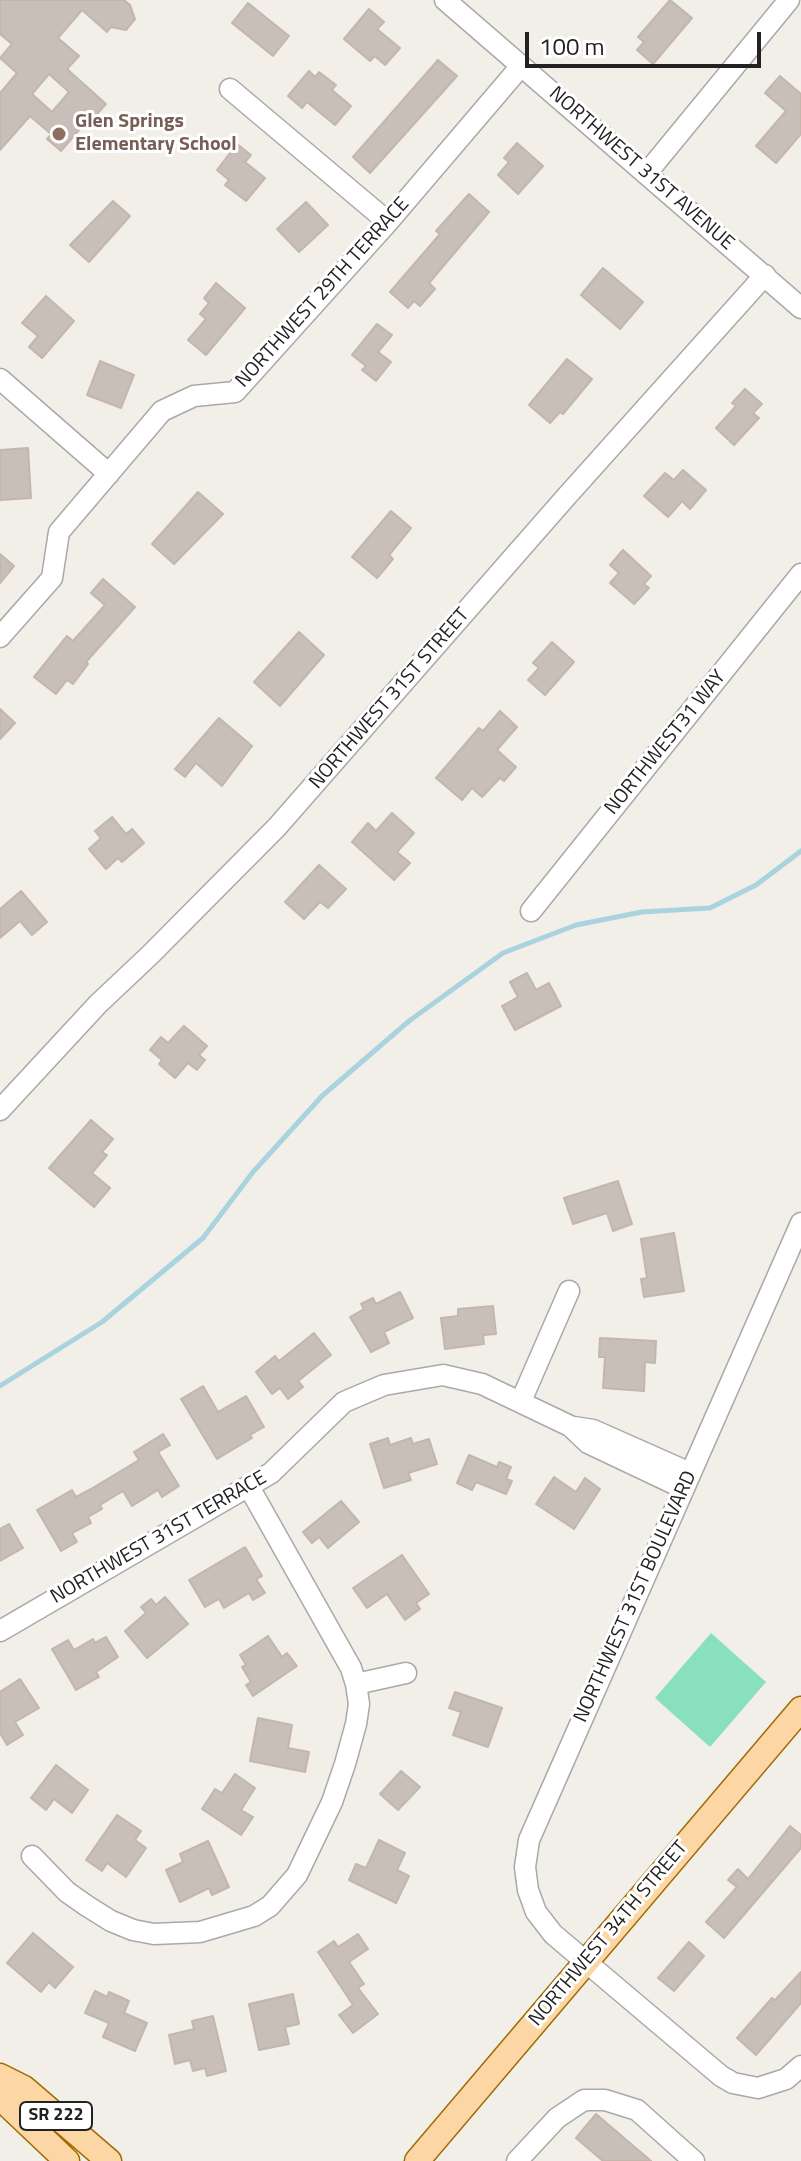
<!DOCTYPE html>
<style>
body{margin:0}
#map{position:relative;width:801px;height:2161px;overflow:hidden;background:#f2efe9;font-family:"Titillium Web",sans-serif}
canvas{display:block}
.scale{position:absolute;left:525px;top:32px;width:236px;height:36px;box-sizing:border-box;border:4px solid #222;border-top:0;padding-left:10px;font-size:24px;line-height:28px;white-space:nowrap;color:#222;-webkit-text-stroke:6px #fff;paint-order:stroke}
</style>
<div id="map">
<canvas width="801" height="2161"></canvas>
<div class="scale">100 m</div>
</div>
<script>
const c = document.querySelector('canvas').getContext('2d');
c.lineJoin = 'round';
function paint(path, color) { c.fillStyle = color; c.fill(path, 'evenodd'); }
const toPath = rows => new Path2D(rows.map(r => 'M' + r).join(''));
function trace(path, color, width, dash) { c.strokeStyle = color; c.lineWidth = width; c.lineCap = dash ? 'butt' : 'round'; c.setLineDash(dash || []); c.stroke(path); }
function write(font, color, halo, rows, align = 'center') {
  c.font = font + ' "Titillium Web",sans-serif'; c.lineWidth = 6; c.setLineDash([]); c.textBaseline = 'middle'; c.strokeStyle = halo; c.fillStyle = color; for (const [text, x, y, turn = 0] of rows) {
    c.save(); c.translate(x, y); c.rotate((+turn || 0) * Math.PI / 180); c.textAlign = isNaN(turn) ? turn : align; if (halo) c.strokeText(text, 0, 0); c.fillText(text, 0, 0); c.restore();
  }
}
paint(toPath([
 [711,1633,766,1682,710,1747,655,1698]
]), '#88e0be');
trace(toPath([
 [0,1386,102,1322,203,1238,253,1172,322,1096,409,1021,503,953,576,925,642,912,710,908,756,885,801,851]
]), '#aad3df', 5);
const building = toPath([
 [0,0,124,0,130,5,135,19,126,30,111,27,107,32,82,10,58,38,79,56,67,69,106,104,88,124,86,122,61,151,47,139,51,134,30,116,0,150,0,93,17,73,0,58,12,44,0,34,0,0],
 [49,74,69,92,52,112,32,94,49,74],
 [670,0,692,18,653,64,637,50,644,42,638,37,670,0],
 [248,3,289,36,273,56,232,23,248,3],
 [369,9,384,22,377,29,400,48,385,65,375,56,370,61,344,39,369,9],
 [438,60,457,76,370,173,353,157,438,60],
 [309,71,315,77,319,72,336,85,332,90,351,106,335,125,307,102,302,108,288,96,309,71],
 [780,76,801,94,801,134,776,163,756,146,786,111,765,93,780,76],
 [517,143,543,166,518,194,498,175,509,162,504,158,517,143],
 [237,144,251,155,245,162,265,178,246,201,225,185,229,180,217,170,237,144],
 [469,194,489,212,429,283,435,289,420,306,414,301,408,308,390,292,440,234,436,231,469,194],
 [113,201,130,216,89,262,70,245,113,201],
 [306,202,328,225,299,252,277,229,306,202],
 [603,268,643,302,620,329,581,295,603,268],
 [216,283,245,308,206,355,188,340,206,319,200,314,209,303,204,298,216,283],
 [46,296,74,321,42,358,29,347,38,336,22,323,46,296],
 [377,324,392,335,378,352,391,362,376,381,362,370,366,366,352,355,377,324],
 [567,359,592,379,563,414,560,412,550,423,529,405,567,359],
 [100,361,134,375,121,408,87,395,100,361],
 [745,389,762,404,753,413,759,418,734,445,716,428,736,406,732,403,745,389],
 [28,448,31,498,0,500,0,450,28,448],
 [683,470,706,490,690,509,682,501,668,517,644,496,665,473,674,480,683,470],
 [198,492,223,514,174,564,152,544,198,492],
 [391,511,411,528,389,555,393,559,377,578,352,557,391,511],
 [623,550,651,576,644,584,649,588,634,604,610,583,619,573,610,565,623,550],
 [0,554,14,566,0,583,0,554],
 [103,579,135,607,86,662,88,664,73,684,67,680,56,694,34,677,67,636,73,641,105,605,91,593,103,579],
 [299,632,324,655,280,706,254,682,299,632],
 [552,642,574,662,545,695,528,680,539,668,533,663,552,642],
 [0,709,15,723,0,739,0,709],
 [500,711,517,727,497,750,516,767,504,781,500,778,482,797,472,788,462,800,436,778,479,728,483,731,500,711],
 [219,718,252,746,222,786,196,763,185,777,175,769,219,718],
 [392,813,414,833,397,852,410,863,394,880,352,842,368,823,376,831,392,813],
 [112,817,126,834,132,829,144,843,122,862,118,858,106,869,89,849,101,838,95,831,112,817],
 [319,865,346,889,328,908,320,902,304,919,285,902,319,865],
 [21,891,47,922,32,935,20,921,0,938,0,909,21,891],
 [527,973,536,990,549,983,561,1006,515,1030,502,1006,518,997,510,982,527,973],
 [184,1026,207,1046,199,1055,205,1060,197,1070,188,1063,175,1078,159,1064,162,1060,150,1050,161,1037,168,1043,184,1026],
 [91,1120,113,1139,102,1152,107,1155,92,1173,110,1188,94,1207,49,1168,91,1120],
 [618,1181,632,1224,613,1231,607,1213,573,1224,564,1198,618,1181],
 [674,1233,684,1291,644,1297,641,1279,647,1278,641,1239,674,1233],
 [400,1292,413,1318,384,1332,389,1343,371,1352,350,1317,364,1309,361,1304,373,1298,376,1304,400,1292],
 [493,1306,496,1334,483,1335,484,1344,445,1349,441,1318,458,1316,458,1309,493,1306],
 [314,1333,331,1355,298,1381,303,1387,288,1399,280,1388,272,1394,256,1372,275,1356,279,1361,314,1333],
 [600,1338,656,1341,655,1363,645,1362,644,1391,603,1388,605,1357,599,1357,600,1338],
 [203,1386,218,1412,246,1396,264,1427,250,1435,252,1438,217,1459,181,1399,203,1386],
 [163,1434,170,1445,158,1452,179,1486,162,1497,158,1490,132,1506,123,1491,100,1505,102,1509,88,1517,91,1523,72,1533,77,1542,61,1551,37,1510,72,1490,76,1497,91,1489,139,1460,134,1452,163,1434],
 [388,1438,390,1445,411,1438,413,1444,429,1439,437,1464,408,1473,411,1480,384,1488,370,1444,388,1438],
 [469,1455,497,1467,499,1462,511,1467,506,1479,512,1481,506,1494,476,1482,472,1490,457,1483,469,1455],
 [554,1477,576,1492,585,1478,600,1489,574,1529,536,1504,554,1477],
 [341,1501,359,1522,328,1548,319,1537,312,1543,303,1532,341,1501],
 [9,1524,23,1548,0,1561,0,1529,9,1524],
 [245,1547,262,1576,256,1579,265,1593,253,1600,249,1593,224,1608,219,1599,205,1607,189,1580,245,1547],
 [402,1555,429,1594,416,1603,420,1609,405,1620,387,1594,367,1608,353,1588,402,1555],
 [165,1597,188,1624,147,1658,125,1631,146,1613,141,1607,151,1599,156,1605,165,1597],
 [268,1636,282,1657,287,1653,297,1666,253,1696,246,1685,251,1682,242,1667,246,1665,240,1655,268,1636],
 [106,1637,118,1657,96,1672,99,1677,76,1690,52,1649,68,1640,74,1650,93,1639,95,1643,106,1637],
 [20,1679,39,1708,15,1722,23,1735,7,1745,0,1733,0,1692,20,1679],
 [455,1692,502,1708,488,1747,453,1735,461,1712,449,1708,455,1692],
 [258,1718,292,1725,288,1748,309,1752,305,1772,250,1761,258,1718],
 [56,1765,88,1790,72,1813,54,1799,46,1810,31,1798,56,1765],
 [401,1771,420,1787,398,1810,380,1794,401,1771],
 [235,1774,255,1788,241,1810,253,1817,241,1835,202,1809,215,1789,222,1793,235,1774],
 [117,1815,141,1831,135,1840,146,1848,126,1877,107,1863,102,1871,86,1860,117,1815],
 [790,1826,801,1835,801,1848,724,1938,706,1922,737,1887,728,1880,738,1869,748,1879,790,1826],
 [379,1840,405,1853,397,1870,409,1876,396,1903,349,1880,356,1864,366,1868,379,1840],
 [208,1841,229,1887,212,1895,209,1888,180,1902,166,1870,183,1862,180,1854,208,1841],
 [33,1933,73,1967,55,1988,49,1982,41,1992,7,1963,33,1933],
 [358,1934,368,1949,349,1962,364,1984,358,1988,378,2014,353,2033,339,2015,353,2005,318,1952,334,1941,338,1947,358,1934],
 [689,1942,704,1956,674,1991,658,1978,689,1942],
 [801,1972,801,2003,756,2055,737,2038,772,1998,775,2000,801,1972],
 [95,1991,107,1997,109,1992,129,2001,124,2013,147,2023,135,2051,103,2037,109,2023,85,2013,95,1991],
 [293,1994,299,2024,285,2027,289,2044,259,2050,249,2004,293,1994],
 [213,2016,226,2071,207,2076,205,2068,193,2071,190,2060,175,2064,169,2035,194,2029,192,2021,213,2016],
 [596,2114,651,2161,603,2161,576,2138,596,2114]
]);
paint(building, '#c7bfb8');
trace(building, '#c4b6ab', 2);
const minor = toPath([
 [445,0,801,308],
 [230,89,388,222],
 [646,174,789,0],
 [0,379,109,474],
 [0,637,52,578,59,532,162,411,194,396,235,392,388,222,521,66],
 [531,911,801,574],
 [0,1110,98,1004,150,955,277,827,566,497,765,275],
 [801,1223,529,1840,525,1867,528,1890,536,1912,553,1934,721,2076,733,2083,758,2088,786,2079,801,2066],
 [521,1401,569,1291],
 [574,1427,593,1430,690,1473],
 [0,1631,271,1473,344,1402,384,1385,443,1375,482,1384,570,1426,588,1443,683,1488],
 [356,1684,406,1673],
 [32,1856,67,1892,87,1906,111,1921,133,1930,154,1934,200,1932,254,1916,270,1906,297,1875,332,1802,345,1764,356,1724,359,1704,356,1684,351,1668,249,1487],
 [517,2161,557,2118,584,2100,605,2100,637,2110,694,2161]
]);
const major = toPath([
 [0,2076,24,2088,109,2161],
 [0,2092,10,2107,67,2161],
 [417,2161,801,1709]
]);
trace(minor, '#a9a9a9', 23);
trace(major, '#a06b00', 27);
trace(minor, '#fff', 20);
trace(major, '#fcd6a4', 24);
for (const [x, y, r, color] of [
 [59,134,8,"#8d6e63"]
]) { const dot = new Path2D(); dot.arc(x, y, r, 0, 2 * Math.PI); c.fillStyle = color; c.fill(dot); trace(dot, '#fff', 3); }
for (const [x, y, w] of [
 [56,2116,72]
]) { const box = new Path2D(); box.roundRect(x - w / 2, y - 14, w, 28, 6); c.fillStyle = '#fff'; c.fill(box); trace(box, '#222', 2); }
write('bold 18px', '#222', null, [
 ["SR 222",56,2116]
]);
write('bold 20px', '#785e54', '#fff', [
 ["Glen Springs",75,122],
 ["Elementary School",75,145]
], 'left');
write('20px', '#222', '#fff', [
 ["NORTHWEST 31ST AVENUE",641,169,41],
 ["NORTHWEST 29TH TERRACE",323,293,-48],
 ["NORTHWEST 31ST STREET",390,699,-49],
 ["NORTHWEST31 WAY",666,743,-51],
 ["NORTHWEST 31ST TERRACE",159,1538,-30],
 ["NORTHWEST 31ST BOULEVARD",636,1597,-66],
 ["NORTHWEST 34TH STREET",609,1934,-50]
]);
</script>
